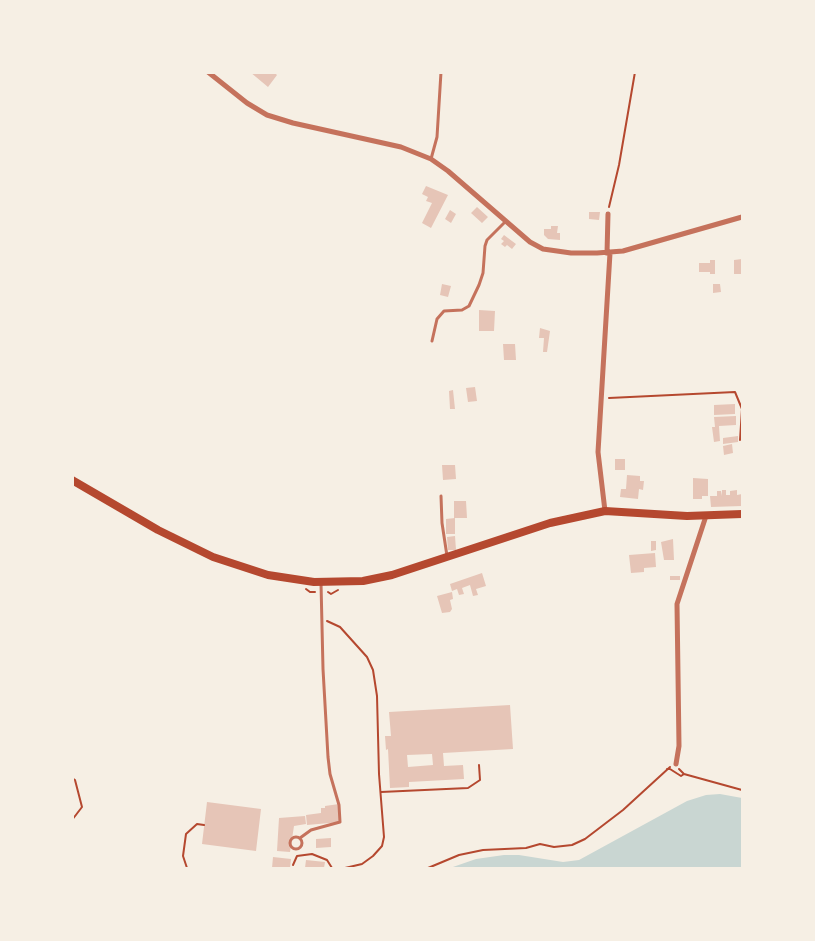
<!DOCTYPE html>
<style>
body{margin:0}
#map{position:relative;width:815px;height:941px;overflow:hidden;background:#f6efe4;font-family:"Varela Round",sans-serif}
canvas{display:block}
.frame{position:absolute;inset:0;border:74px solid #f6efe4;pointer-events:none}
</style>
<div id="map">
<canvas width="815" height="941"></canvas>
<div class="frame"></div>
</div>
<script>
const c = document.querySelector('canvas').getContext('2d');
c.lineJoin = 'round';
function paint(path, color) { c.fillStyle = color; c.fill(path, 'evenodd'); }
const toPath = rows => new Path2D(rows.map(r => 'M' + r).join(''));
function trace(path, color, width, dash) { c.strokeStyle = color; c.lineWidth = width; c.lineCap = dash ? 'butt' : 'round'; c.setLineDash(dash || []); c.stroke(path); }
paint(toPath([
 [720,794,742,798,742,868,450,868,476,859,504,855,519,855,563,862,579,860,687,801,706,795]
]), '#c9d6d2');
paint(toPath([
 [250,72,274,72,277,75,268,87],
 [426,186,448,195,431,228,422,223,432,203,426,201,428,197,422,194],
 [477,207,488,217,482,223,471,213],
 [450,210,456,214,451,223,445,219],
 [589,212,600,212,599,220,589,219],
 [551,226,558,226,557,233,560,233,560,240,548,239,544,235,544,229,551,229],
 [504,235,516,244,512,249,507,245,505,247,501,244,504,241,501,239],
 [742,259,742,274,734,274,734,260],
 [710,260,715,260,715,274,710,274,710,272,699,272,699,263,710,263],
 [442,284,451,286,448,297,440,295],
 [713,284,720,284,721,292,713,293],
 [479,310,495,311,494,331,479,331],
 [540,328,550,331,547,352,543,352,544,338,539,338],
 [503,344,515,344,516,360,504,360],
 [475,387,477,401,468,402,466,388],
 [453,390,455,409,450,409,449,391],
 [735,404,735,414,714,415,714,405],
 [736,416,736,425,719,426,720,441,714,442,712,427,715,427,714,417],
 [738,436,738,442,723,444,723,438],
 [732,444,733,453,724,455,723,446],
 [615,459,625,459,625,470,615,470],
 [442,465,455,465,456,479,443,480],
 [627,475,640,476,640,481,644,481,643,490,639,489,638,499,620,497,621,489,626,489],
 [693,478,708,479,708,496,702,496,702,499,693,499],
 [722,490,726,490,726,495,730,495,730,491,737,490,737,495,742,494,742,506,711,507,710,496,717,496,717,491,721,491,722,496],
 [454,501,466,501,467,518,454,518],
 [455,518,455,534,446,534,446,519],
 [455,536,456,550,448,550,447,537],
 [673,539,674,560,664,560,661,542],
 [651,541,656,541,656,550,651,551],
 [655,553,656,567,644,568,644,572,631,573,629,555],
 [482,573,486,586,476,589,478,595,473,596,470,585,462,588,464,594,459,595,457,589,452,591,450,584],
 [670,576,680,576,680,580,670,580],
 [452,592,453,599,450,600,452,609,450,612,442,613,437,596],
 [510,705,513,749,443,753,444,766,463,765,464,779,409,782,409,787,390,788,388,749,386,750,385,736,391,736,389,712],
 [432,754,433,765,408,767,407,755],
 [207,802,261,809,256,851,202,844],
 [339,804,341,822,307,825,306,815,321,813,321,808,325,808,325,806],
 [305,816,306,824,294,826,290,852,277,851,279,818],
 [331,838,331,847,316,848,316,839],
 [273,857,291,859,290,868,272,868],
 [306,860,325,862,324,868,305,868]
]), '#e6c5b7');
trace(toPath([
 [609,207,619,165,635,72],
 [609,398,735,392,742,409,740,440],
 [306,589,310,592,315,592],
 [328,592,331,594,338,590],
 [327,621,340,627,367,657,373,670,377,696,379,774,384,837,382,846,373,856,362,864,345,868],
 [667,769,670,769,681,776,684,774,742,790],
 [679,769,684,774],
 [72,778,75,780,82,807,72,820],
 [381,792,468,788,480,780,479,765],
 [293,865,297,856,312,854,327,860,332,868],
 [187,868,183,856,186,834,197,824,204,825],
 [428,868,459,855,483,850,526,848,540,844,554,847,572,845,585,839,623,810,670,767]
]), '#b5482f', 2);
trace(toPath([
 [431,159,437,137,441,72],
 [432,341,437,319,444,311,462,310,469,306,479,285,483,273,485,246,487,240,506,221],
 [441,496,442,523,447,556],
 '290 843a6 6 0 1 1 12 0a6 6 0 1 1-12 0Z',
 [300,838,311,830,340,822,339,805,330,774,328,757,323,669,321,583]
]), '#c5725c', 3);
trace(toPath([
 [208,72,247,103,267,115,293,123,401,147,431,159,448,171,530,242,543,249,571,253,597,253,623,251,742,217],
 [607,253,608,214],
 [605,511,598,452,610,253],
 [676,764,679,746,677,604,706,516]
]), '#c5725c', 5);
trace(toPath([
 [72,480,158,530,213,557,268,575,314,582,363,581,392,575,550,523,605,511,687,516,742,514]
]), '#b5482f', 8);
</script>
